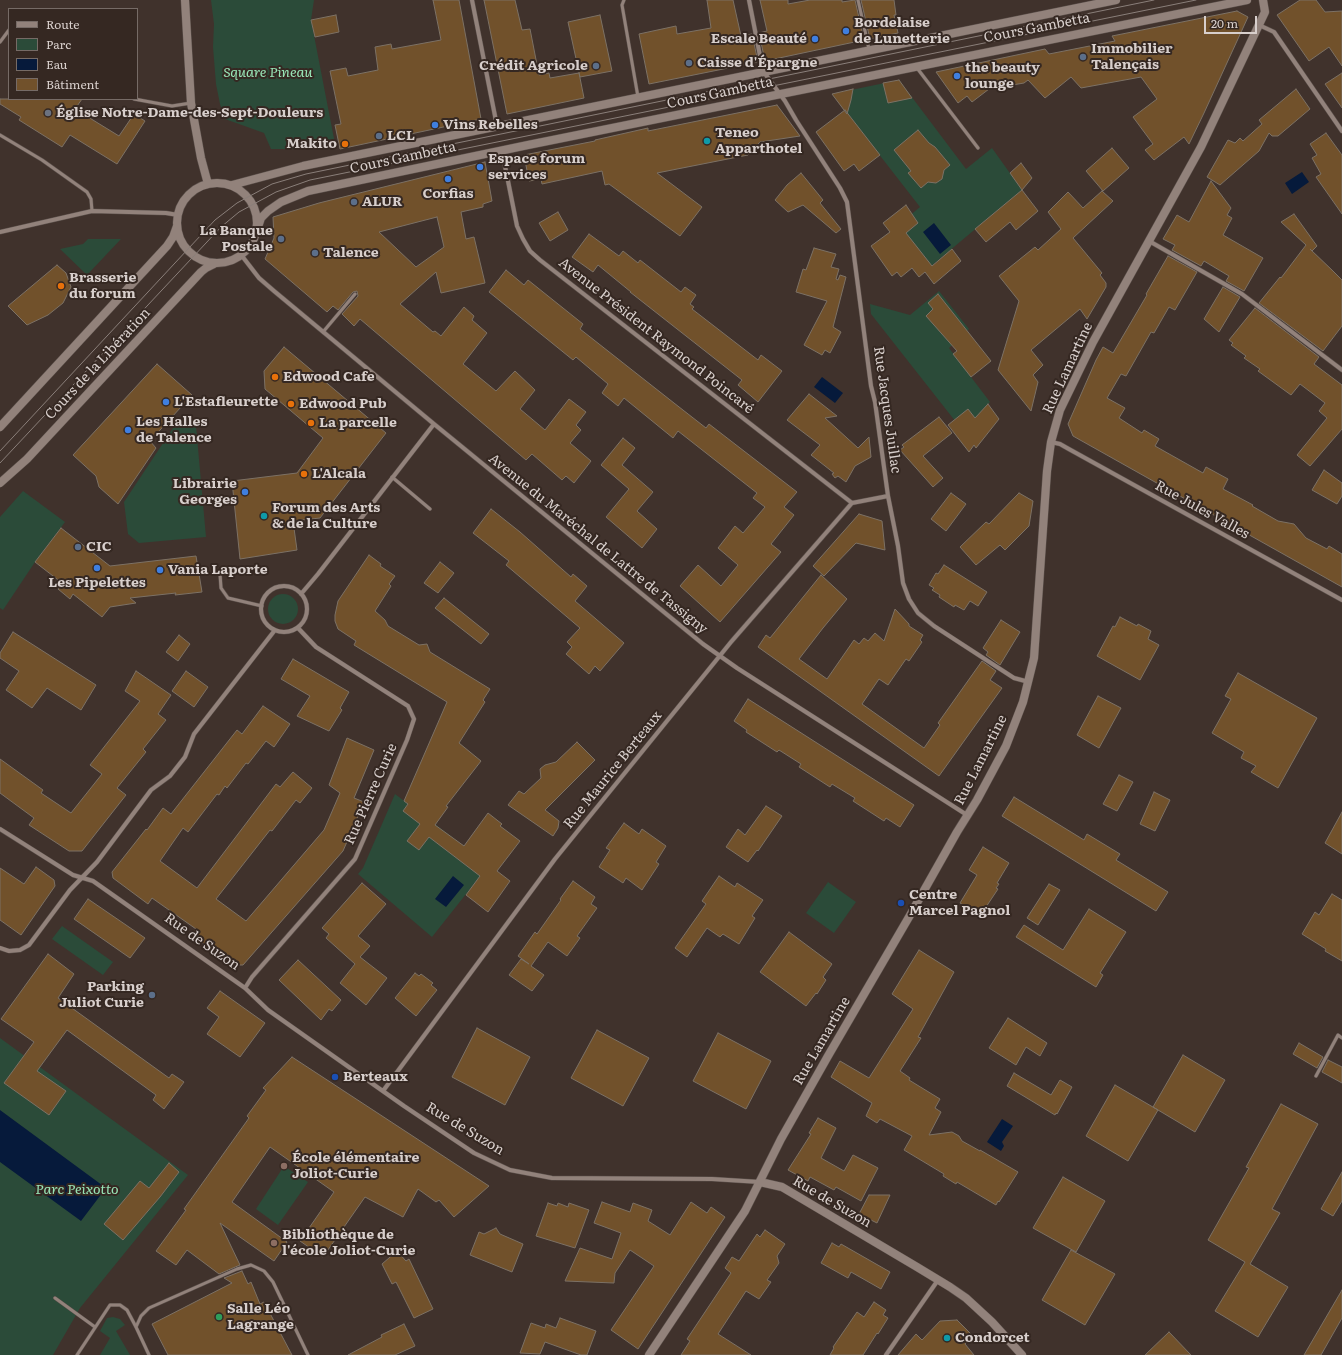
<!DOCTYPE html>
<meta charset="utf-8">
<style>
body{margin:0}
#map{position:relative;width:1342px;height:1355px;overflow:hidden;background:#40322c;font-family:Literata,serif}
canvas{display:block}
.legend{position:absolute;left:8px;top:8px;width:130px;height:92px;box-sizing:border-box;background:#352822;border:1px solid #766b66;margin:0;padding:5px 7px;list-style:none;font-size:12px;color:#d8cfcc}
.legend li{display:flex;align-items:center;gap:8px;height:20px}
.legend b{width:20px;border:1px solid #766b66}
.scale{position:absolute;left:1204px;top:16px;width:53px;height:18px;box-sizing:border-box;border:2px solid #d8cfcc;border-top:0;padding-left:5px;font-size:12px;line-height:14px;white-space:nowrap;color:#d8cfcc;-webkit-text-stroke:3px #352822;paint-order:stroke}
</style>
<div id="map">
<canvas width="1342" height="1355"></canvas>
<ul class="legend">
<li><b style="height:5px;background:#92827b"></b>Route</li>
<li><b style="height:11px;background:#2b4b39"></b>Parc</li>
<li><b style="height:11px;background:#061a3b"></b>Eau</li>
<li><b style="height:11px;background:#71512b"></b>Bâtiment</li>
</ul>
<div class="scale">20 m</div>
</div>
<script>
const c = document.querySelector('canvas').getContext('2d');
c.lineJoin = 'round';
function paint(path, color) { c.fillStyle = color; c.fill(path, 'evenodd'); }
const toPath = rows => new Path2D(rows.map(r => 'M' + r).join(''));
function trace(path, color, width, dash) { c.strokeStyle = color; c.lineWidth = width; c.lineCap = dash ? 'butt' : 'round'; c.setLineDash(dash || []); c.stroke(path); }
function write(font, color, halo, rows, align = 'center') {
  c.font = font + ' Literata,serif'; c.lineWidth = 4; c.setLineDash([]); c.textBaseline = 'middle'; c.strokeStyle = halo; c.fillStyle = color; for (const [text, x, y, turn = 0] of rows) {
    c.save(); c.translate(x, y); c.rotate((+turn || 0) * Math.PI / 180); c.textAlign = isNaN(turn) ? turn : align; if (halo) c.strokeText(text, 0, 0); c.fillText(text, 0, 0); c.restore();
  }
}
paint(toPath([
 [211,0,314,0,311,20,336,149,271,149,264,133,225,119,220,104,216,84,213,47,214,24],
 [899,80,966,169,992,148,1022,190,930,267,911,259,890,232,920,207,832,94],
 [88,239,121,239,87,275,60,249,83,244],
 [939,291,969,329,949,348,990,402,963,431,871,314,870,304,910,315],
 [175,425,179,427,196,426,206,537,139,543,128,534,124,502],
 [23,491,65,522,35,562,3,610,0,608,0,517],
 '268 609a15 15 0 1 1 30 0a15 15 0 1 1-30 0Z',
 [395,794,489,865,432,937,358,874,363,868],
 [828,882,856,902,834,933,806,913],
 [62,926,113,962,103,975,52,939],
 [0,1038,188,1175,80,1308,53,1355,0,1355],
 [284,1166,308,1182,278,1225,256,1209],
 [113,1317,120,1319,125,1325,116,1331,130,1355,100,1355,110,1338,100,1331,107,1318]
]), '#2b4b39');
paint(toPath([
 [1302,172,1309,182,1292,194,1285,183],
 [934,223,951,245,940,254,923,232],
 [822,377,843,393,835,403,814,387],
 [453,876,464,885,446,907,435,899],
 [0,1110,106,1188,81,1221,0,1162],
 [1002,1119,1013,1126,1002,1142,1004,1146,1001,1151,987,1142]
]), '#061a3b');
const building = toPath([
 [433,0,459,0,481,119,340,149,335,125,341,124,330,71,346,68,348,76,378,70,375,47,391,44,392,49,441,40,433,0],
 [484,0,515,0,522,30,530,29,539,75,549,73,550,78,579,73,584,98,507,114,484,0],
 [707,0,733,0,741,36,752,34,758,62,649,84,639,34,676,26,677,34,711,28,707,0],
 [760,0,788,0,788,4,810,0,842,0,842,2,855,0,864,40,765,61,759,33,767,31,760,0],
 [861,0,894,0,896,15,894,15,898,33,870,39,861,0],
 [1300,0,1316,0,1325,12,1342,11,1342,66,1329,47,1309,61,1277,15,1300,0],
 [1237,11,1248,17,1204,113,1189,144,1184,137,1154,160,1145,150,1153,144,1133,117,1157,99,1141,77,1081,88,1071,77,1045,98,1028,80,1024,83,989,89,972,102,967,96,958,103,936,72,1045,49,1049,54,1115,41,1112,36,1237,11],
 [336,15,339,32,315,37,311,20,336,15],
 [600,15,612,71,580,77,568,22,600,15],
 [1342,73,1342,108,1325,84,1342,73],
 [899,80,912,98,888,103,883,83,899,80],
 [853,89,851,100,847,114,832,94,853,89],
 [1296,89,1310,109,1278,136,1272,136,1269,133,1259,151,1220,185,1207,177,1228,140,1235,143,1240,138,1243,141,1262,124,1259,120,1296,89],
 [0,99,82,99,75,109,119,136,134,114,145,121,117,164,70,135,62,147,19,120,21,117,0,104,0,99],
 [777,105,800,136,760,142,748,155,657,173,702,207,680,236,609,184,605,185,602,171,542,184,541,179,529,181,524,155,595,141,595,140,648,128,648,131,777,105],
 [845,110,880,155,859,171,854,164,844,171,816,132,845,110],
 [918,130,929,143,935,147,950,165,944,170,942,179,936,183,928,182,921,188,908,173,911,171,894,150,918,130],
 [1326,133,1342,155,1342,214,1316,177,1321,174,1312,158,1317,155,1310,144,1326,133],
 [1112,148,1129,168,1103,191,1086,171,1112,148],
 [485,162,492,201,483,204,483,207,461,212,466,239,474,237,485,283,441,293,436,272,400,304,433,332,435,331,441,336,464,307,474,316,472,320,487,333,463,364,496,391,515,371,535,390,520,409,545,430,569,399,586,412,576,425,581,430,570,443,591,461,574,483,566,476,562,480,532,454,526,460,360,319,354,326,342,314,358,296,357,291,353,292,338,310,333,306,327,312,265,259,274,238,273,217,319,203,485,162],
 [437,217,444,247,416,267,379,232,437,217],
 [1021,163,1032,178,1022,190,1010,173,1021,163],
 [801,173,823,200,820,203,841,229,836,233,803,205,788,212,775,200,787,185,801,173],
 [1211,181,1231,208,1227,215,1232,218,1223,235,1263,258,1244,291,1226,281,1229,276,1204,261,1201,266,1172,250,1175,245,1163,239,1177,215,1189,222,1211,181],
 [1022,190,1038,211,1016,230,1010,222,986,242,975,229,1022,190],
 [1102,191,1113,201,1073,238,1102,273,1100,275,1106,283,1106,287,1087,319,1080,309,1031,350,1043,365,1033,375,1038,382,1031,411,998,370,1019,301,999,276,1035,247,1038,250,1061,229,1048,212,1068,192,1083,208,1102,191],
 [906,205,918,223,906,233,932,266,952,249,961,261,934,284,925,272,919,277,912,268,901,277,897,272,892,276,871,246,890,232,883,223,906,205],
 [558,212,568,230,550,241,539,223,558,212],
 [1294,214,1317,246,1312,251,1310,249,1333,271,1342,280,1342,326,1323,351,1259,303,1280,277,1281,278,1306,245,1281,222,1294,214],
 [589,234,619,256,623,251,638,263,640,260,681,292,685,287,696,295,690,304,694,307,692,309,758,360,761,355,782,371,758,402,738,385,742,380,630,292,631,292,598,265,593,272,572,257,589,234],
 [814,248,836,254,831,267,839,269,836,279,838,280,840,275,846,277,833,327,841,332,830,353,825,350,822,355,804,345,827,301,796,292,803,269,806,270,814,248],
 [1168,256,1197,272,1175,310,1169,307,1154,333,1151,332,1126,376,1121,374,1107,398,1125,408,1119,418,1142,433,1144,430,1159,439,1155,446,1203,473,1206,467,1228,479,1223,489,1253,505,1252,506,1278,521,1294,524,1306,538,1327,549,1329,546,1342,554,1342,587,1073,436,1068,424,1096,360,1103,347,1113,353,1147,295,1146,294,1168,256],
 [57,265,66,273,71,287,63,303,48,315,27,325,8,306,57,265],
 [506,270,524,285,528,280,583,324,580,329,674,403,706,428,709,424,797,492,784,507,794,515,771,544,781,552,720,622,680,586,698,565,721,586,738,565,718,548,735,526,743,533,765,507,753,498,757,493,678,431,673,438,624,398,618,406,602,393,608,384,576,357,573,360,489,292,506,270],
 [1223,287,1240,297,1219,332,1204,319,1223,287],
 [938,294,991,361,971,377,953,354,957,351,926,316,933,309,928,303,938,294],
 [1255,308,1319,357,1314,364,1342,385,1342,429,1310,466,1297,455,1327,418,1319,411,1325,403,1300,384,1291,395,1258,371,1260,369,1244,358,1246,356,1231,345,1233,343,1229,340,1255,308],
 [284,347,386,433,320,518,293,521,297,550,240,559,232,481,297,473,323,438,265,389,264,371,284,347],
 [157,364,192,395,150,441,156,448,118,504,99,487,96,476,73,455,157,364],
 [809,394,837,416,825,418,858,448,869,437,871,457,855,466,846,482,838,476,835,478,832,474,834,473,811,455,820,445,787,420,809,394],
 [988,404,999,419,976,448,974,445,969,452,948,425,968,409,975,418,988,404],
 [939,417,952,433,923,456,943,478,933,487,900,450,904,447,902,445,939,417],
 [623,438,635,448,622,465,653,492,637,511,657,529,642,548,606,517,629,489,601,465,623,438],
 [1324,470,1342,483,1342,496,1337,504,1312,490,1324,470],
 [951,493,966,504,946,531,931,519,951,493],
 [1019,493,1033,501,1029,526,1005,550,1000,545,976,565,960,547,986,522,989,524,1019,493],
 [491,509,520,532,571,577,573,574,587,586,575,601,624,643,600,671,595,666,589,674,566,654,572,647,567,642,580,628,506,565,509,561,473,533,491,509],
 [859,514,882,521,885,550,856,543,824,576,813,566,859,514],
 [61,528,110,566,196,556,202,592,175,595,176,593,130,598,136,603,110,607,102,617,73,594,70,599,58,589,62,583,35,562,61,528],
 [369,555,381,564,380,566,395,576,389,584,391,586,375,611,385,620,388,626,419,645,427,644,430,652,490,689,483,700,485,702,459,743,481,761,446,806,448,807,435,825,464,846,488,813,502,824,500,826,520,841,497,871,510,881,488,912,466,895,480,876,429,837,419,850,407,841,420,824,403,811,408,804,404,801,447,702,354,645,356,641,338,629,335,621,335,615,338,601,369,555],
 [440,562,454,573,438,593,424,583,440,562],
 [944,565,987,592,978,606,970,601,964,610,955,605,954,607,939,597,940,595,932,590,934,588,929,585,936,573,938,574,944,565],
 [821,575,847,599,823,628,799,659,827,679,854,640,859,644,864,638,868,641,875,633,884,641,895,609,909,624,909,626,923,635,920,640,922,642,909,661,906,659,888,685,879,679,862,704,924,748,940,725,938,723,982,661,996,671,990,680,1002,688,939,776,758,647,766,635,770,638,821,575],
 [444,598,489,634,481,644,435,608,444,598],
 [1120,617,1137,626,1138,624,1151,631,1148,639,1159,645,1140,680,1097,656,1113,626,1115,627,1120,617],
 [1001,620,1020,632,1000,665,986,655,988,652,983,648,1001,620],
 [13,632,96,685,81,710,47,688,32,708,6,690,19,671,0,658,0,653,13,632],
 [179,635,190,644,178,661,166,652,179,635],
 [293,659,349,692,340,708,342,710,329,731,297,716,310,696,281,679,293,659],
 [136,671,171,695,158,714,166,720,143,749,146,752,117,788,126,795,82,851,69,851,29,825,34,818,0,793,0,759,43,790,41,793,71,813,102,774,90,765,140,701,125,691,136,671],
 [186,671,208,687,194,707,172,691,186,671],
 [1238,673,1317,718,1278,788,1251,772,1256,766,1241,758,1244,752,1212,733,1231,699,1225,696,1238,673],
 [1098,696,1121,708,1099,748,1077,735,1098,696],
 [748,699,914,805,900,827,886,818,884,821,853,801,855,798,832,784,830,787,799,767,801,764,779,750,777,752,746,732,747,730,734,721,748,699],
 [263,706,290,724,274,747,266,741,248,764,246,763,227,788,225,786,219,795,217,794,188,832,183,828,160,861,197,888,276,784,280,787,293,772,312,788,300,803,296,800,272,831,270,830,216,899,246,921,324,830,340,793,329,785,347,738,374,750,354,798,364,802,343,851,243,965,232,965,192,935,196,929,152,898,148,904,113,878,112,872,146,829,147,830,163,808,171,814,237,730,242,734,263,706],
 [577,742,595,760,545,810,559,821,558,828,553,836,508,805,519,791,524,794,541,778,540,769,545,765,556,762,577,742],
 [1119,775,1133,782,1117,811,1103,804,1119,775],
 [1154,792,1170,800,1155,831,1140,824,1154,792],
 [1014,797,1084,840,1087,834,1120,854,1116,860,1168,892,1156,911,1002,816,1014,797],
 [766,806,782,816,758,851,757,850,748,862,726,847,738,829,745,835,766,806],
 [1342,812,1342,854,1325,843,1342,812],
 [624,823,639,834,642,829,666,846,656,862,659,864,642,890,626,878,623,883,599,867,610,850,606,848,624,823],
 [983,847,1009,863,997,883,999,884,996,888,998,889,982,913,977,913,960,903,977,875,969,870,983,847],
 [36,867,54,880,55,886,21,935,0,920,0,868,24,884,36,867],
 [719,876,735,887,737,883,763,900,752,916,755,918,739,944,723,934,720,937,707,928,687,957,675,948,706,904,702,901,719,876],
 [573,881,595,897,591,904,597,908,577,936,580,938,567,956,548,942,531,966,544,975,532,991,509,975,521,959,529,964,518,956,535,932,537,934,561,900,560,899,573,881],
 [362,883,386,904,358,936,370,946,360,957,387,978,366,1005,340,983,355,964,326,938,329,934,322,928,362,883],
 [1049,884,1060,890,1038,925,1027,918,1049,884],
 [1332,894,1342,900,1342,961,1325,951,1326,949,1302,934,1315,912,1319,915,1332,894],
 [88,899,145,938,130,958,74,919,88,899],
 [1089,909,1126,932,1100,973,1103,975,1096,987,1016,937,1024,925,1063,950,1089,909],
 [789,932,832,964,823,977,826,980,817,994,816,993,806,1006,760,972,789,932],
 [919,950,954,972,918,1037,921,1038,900,1071,910,1078,909,1080,940,1099,935,1108,941,1112,929,1135,952,1132,959,1136,962,1141,980,1151,980,1150,1018,1172,999,1202,998,1201,996,1205,957,1182,956,1184,943,1176,944,1174,904,1150,912,1136,880,1119,877,1123,866,1116,872,1103,831,1077,840,1061,869,1078,913,1009,892,994,919,950],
 [48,954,74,974,58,998,169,1078,172,1074,184,1082,164,1109,153,1100,156,1095,67,1030,37,1071,66,1091,49,1115,4,1083,34,1042,1,1019,48,954],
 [298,960,341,1000,332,1011,329,1009,321,1020,279,980,298,960],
 [415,973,419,976,421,974,433,983,431,985,437,990,416,1016,395,998,415,973],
 [220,991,265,1023,240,1057,207,1034,219,1017,207,1008,220,991],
 [1008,1018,1047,1043,1040,1056,1026,1047,1016,1065,989,1048,1008,1018],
 [477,1028,530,1057,505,1105,452,1077,477,1028],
 [597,1030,649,1058,623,1106,571,1078,597,1030],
 [718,1033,771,1061,746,1109,693,1081,718,1033],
 [1299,1043,1323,1057,1317,1068,1293,1054,1299,1043],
 [1183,1055,1225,1080,1195,1132,1153,1107,1183,1055],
 [292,1057,489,1186,454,1217,439,1200,436,1202,418,1189,403,1217,365,1197,323,1257,300,1241,334,1192,270,1147,232,1202,287,1242,274,1261,220,1223,240,1265,219,1274,187,1250,176,1265,156,1251,186,1210,184,1209,249,1118,247,1116,266,1090,263,1088,292,1057],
 [1328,1060,1342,1067,1342,1083,1322,1072,1328,1060],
 [1014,1073,1051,1095,1060,1080,1072,1087,1057,1114,1056,1113,1055,1115,1007,1086,1014,1073],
 [1115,1085,1158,1110,1128,1161,1086,1136,1115,1085],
 [1281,1104,1318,1124,1272,1209,1280,1213,1250,1264,1288,1287,1258,1337,1215,1311,1245,1262,1208,1240,1249,1168,1246,1167,1281,1104],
 [818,1118,836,1128,821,1158,844,1171,853,1155,878,1168,861,1201,836,1187,834,1190,810,1177,808,1181,788,1170,811,1134,809,1133,818,1118],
 [169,1163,179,1172,160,1197,123,1240,104,1224,140,1181,149,1188,169,1163],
 [1342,1172,1342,1201,1333,1216,1321,1209,1342,1172],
 [1063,1177,1105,1201,1076,1252,1033,1228,1063,1177],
 [869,1195,890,1195,877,1223,859,1214,869,1195],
 [602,1202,630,1212,633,1203,652,1210,648,1221,670,1235,691,1202,707,1213,711,1207,725,1217,638,1349,611,1330,654,1266,630,1250,615,1273,614,1283,565,1281,580,1248,612,1259,621,1233,594,1223,602,1202],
 [548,1203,557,1206,558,1203,568,1207,569,1203,589,1210,575,1248,536,1236,548,1203],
 [496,1228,500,1234,523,1244,512,1272,470,1255,479,1232,484,1234,496,1228],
 [765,1230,785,1244,777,1256,779,1263,767,1280,771,1282,759,1299,746,1291,718,1334,751,1355,681,1355,690,1341,687,1339,731,1273,725,1268,732,1257,739,1261,757,1234,760,1237,765,1230],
 [832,1243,839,1247,841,1244,890,1272,881,1289,851,1272,848,1278,821,1263,832,1243],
 [1071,1250,1115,1274,1085,1325,1042,1300,1071,1250],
 [397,1251,406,1261,409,1259,433,1309,414,1318,396,1282,392,1284,382,1264,397,1251],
 [242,1271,248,1284,251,1282,260,1304,264,1302,292,1355,168,1355,152,1324,232,1283,224,1278,242,1271],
 [1342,1290,1342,1318,1321,1355,1304,1355,1342,1290],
 [874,1302,886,1310,883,1315,888,1318,878,1334,877,1333,863,1355,830,1355,834,1348,833,1347,857,1312,864,1317,874,1302],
 [560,1318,596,1331,587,1355,581,1355,545,1342,540,1354,520,1353,531,1323,545,1328,546,1324,556,1328,560,1318],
 [957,1320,973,1336,965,1344,974,1355,898,1355,916,1334,922,1340,940,1321,957,1320],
 [404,1324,415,1346,395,1355,348,1355,382,1337,381,1335,404,1324],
 [1169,1332,1191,1355,1145,1355,1169,1332]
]);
paint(building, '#71512b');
trace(building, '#7c7165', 1);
const lane = toPath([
 [624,0,622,5,638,97],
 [858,0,869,49],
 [0,42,9,30],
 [917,68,978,148],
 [134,99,172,106,191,103],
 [0,135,42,160,87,192,91,199,92,211],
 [323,332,355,294],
 [392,477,430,509],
 [220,574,221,588,228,598,262,606],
 [1316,1076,1338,1035,1342,1038],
 [55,1298,95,1327],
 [136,1327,141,1316,149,1308,237,1269,251,1265,264,1271,273,1282,308,1355],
 [77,1355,110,1305,120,1305,127,1310,136,1327,149,1355]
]);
const street = toPath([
 [472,0,497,126],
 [749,0,763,71,785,101,796,120,840,188,847,202,871,386,875,402,888,496,898,546,903,583,909,599,918,613,934,626,1014,678,1029,682],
 [1259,25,1274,32,1342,131],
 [502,151,517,226,523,239,530,251,540,260,852,503],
 [0,232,92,211,166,213,178,215],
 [1149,241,1242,294,1342,370],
 [242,256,259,278,274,291,434,424,703,644,737,668,967,815],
 [1051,442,1060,444,1067,448,1342,600],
 '261 609a23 23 0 1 1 46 0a23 23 0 1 1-46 0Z',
 [301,594,318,574,434,424],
 [0,829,73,875,93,881,245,988,268,1010,404,1106,474,1153,510,1170,552,1178,712,1179,760,1182],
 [0,948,9,951,20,950,29,945,70,890,97,862,151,790,170,776,185,757,194,734,275,630],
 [245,988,252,977,355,859,407,740,414,719,408,706,316,647,298,628],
 [383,1091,555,859,731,642,852,503,888,496],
 [886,1355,938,1280]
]);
const secondary = toPath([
 [185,0,191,103,201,158,208,184],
 '177 223a40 40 0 1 1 80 0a40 40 0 1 1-80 0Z',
 [232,185,303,166,1116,0],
 [258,227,261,218,268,211,281,202,308,191,528,145,1247,0],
 [0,427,167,246,173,237,177,226],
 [0,483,27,459,201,272,206,268,214,264],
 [760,1182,782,1187,917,1267,950,1287,966,1298,992,1322,1022,1355],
 [649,1355,745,1211,781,1139,828,1056,909,917,957,832,977,800,1006,746,1023,702,1034,658,1047,471,1051,442,1060,410,1093,342,1201,147,1265,12,1263,0]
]);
trace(lane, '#5b504b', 4);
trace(street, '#5b504b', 5);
trace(secondary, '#5b504b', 9);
trace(lane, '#92827b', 3);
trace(street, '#92827b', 4);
trace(secondary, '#92827b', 8);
trace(toPath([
 [0,451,215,220,237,203,272,184,306,174,1154,0],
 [0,463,221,227,239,212,276,192,310,180,1196,0]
]), '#8a7f7a', 1);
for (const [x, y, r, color] of [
 [846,31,4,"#3f7fe0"],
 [815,39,4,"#3f7fe0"],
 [1083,57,4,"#5c6f8a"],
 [689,63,4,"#5c6f8a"],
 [596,66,4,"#5c6f8a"],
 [957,76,4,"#3f7fe0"],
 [48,113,4,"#6b7280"],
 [435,125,4,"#3f7fe0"],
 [379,136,4,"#5c6f8a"],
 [707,141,4,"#0f9aa8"],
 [345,144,4,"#e8710a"],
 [480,167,4,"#3f7fe0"],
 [448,179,4,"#3f7fe0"],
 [354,202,4,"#5c6f8a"],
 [281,239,4,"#5c6f8a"],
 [315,253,4,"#5c6f8a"],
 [61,286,4,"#e8710a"],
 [275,377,4,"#e8710a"],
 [166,402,4,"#3f7fe0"],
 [291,404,4,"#e8710a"],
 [311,423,4,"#e8710a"],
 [128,430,4,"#3f7fe0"],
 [304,474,4,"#e8710a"],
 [245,492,4,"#3f7fe0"],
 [264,516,4,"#0f9aa8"],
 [78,547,4,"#5c6f8a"],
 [97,568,4,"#3f7fe0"],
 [160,570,4,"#3f7fe0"],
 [901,903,4,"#1a4fb4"],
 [152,995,4,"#5c6f8a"],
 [335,1077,4,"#1a4fb4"],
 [284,1166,4,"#8d6e63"],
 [274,1243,4,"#8d6e63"],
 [219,1317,4,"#2e9e5b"],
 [947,1338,4,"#0f9aa8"]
]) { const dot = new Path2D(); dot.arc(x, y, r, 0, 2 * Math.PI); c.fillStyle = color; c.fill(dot); trace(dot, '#352822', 1.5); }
write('bold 14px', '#d8cfcc', '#352822', [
 ["Bordelaise",854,23],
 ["de Lunetterie",854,39],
 ["Escale Beauté",807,39,"right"],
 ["Immobilier",1091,49],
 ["Talençais",1091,65],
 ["Caisse d'Épargne",697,63],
 ["Crédit Agricole",588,66,"right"],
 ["the beauty",965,68],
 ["lounge",965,84],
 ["Église Notre-Dame-des-Sept-Douleurs",56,113],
 ["Vins Rebelles",443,125],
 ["Teneo",715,133],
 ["Apparthotel",715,149],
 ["LCL",387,136],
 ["Makito",337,144,"right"],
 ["Espace forum",488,159],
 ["services",488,175],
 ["Corfias",448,194,"center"],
 ["ALUR",362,202],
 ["La Banque",273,231,"right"],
 ["Postale",273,247,"right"],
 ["Talence",323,253],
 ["Brasserie",69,278],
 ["du forum",69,294],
 ["Edwood Cafe",283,377],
 ["L'Estafleurette",174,402],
 ["Edwood Pub",299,404],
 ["Les Halles",136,422],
 ["de Talence",136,438],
 ["La parcelle",319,423],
 ["L'Alcala",312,474],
 ["Librairie",237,484,"right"],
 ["Georges",237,500,"right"],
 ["Forum des Arts",272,508],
 ["& de la Culture",272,524],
 ["CIC",86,547],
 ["Vania Laporte",168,570],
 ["Les Pipelettes",97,583,"center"],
 ["Centre",909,895],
 ["Marcel Pagnol",909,911],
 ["Parking",144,987,"right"],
 ["Juliot Curie",144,1003,"right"],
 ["Berteaux",343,1077],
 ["École élémentaire",292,1158],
 ["Joliot-Curie",292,1174],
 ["Bibliothèque de",282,1235],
 ["l'école Joliot-Curie",282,1251],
 ["Salle Léo",227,1309],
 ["Lagrange",227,1325],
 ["Condorcet",955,1338]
], 'left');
write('14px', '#d8cfcc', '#352822', [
 ["Cours Gambetta",1037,28,-11],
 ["Cours Gambetta",720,93,-12],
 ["Cours Gambetta",403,158,-12],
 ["Avenue Président Raymond Poincaré",656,336,38],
 ["Cours de la Libération",98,364,-47],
 ["Rue Lamartine",1068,368,-65],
 ["Rue Jacques Juillac",887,410,82],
 ["Rue Jules Valles",1202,510,29],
 ["Avenue du Maréchal de Lattre de Tassigny",598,544,39],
 ["Rue Lamartine",981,760,-63],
 ["Rue Maurice Berteaux",613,770,-51],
 ["Rue Pierre Curie",371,794,-66],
 ["Rue de Suzon",202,942,35],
 ["Rue Lamartine",822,1041,-60],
 ["Rue de Suzon",465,1129,31],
 ["Rue de Suzon",832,1202,30]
]);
write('italic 14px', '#98e5b7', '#352822', [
 ["Square Pineau",268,73],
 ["Parc Peixotto",77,1190]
]);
</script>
